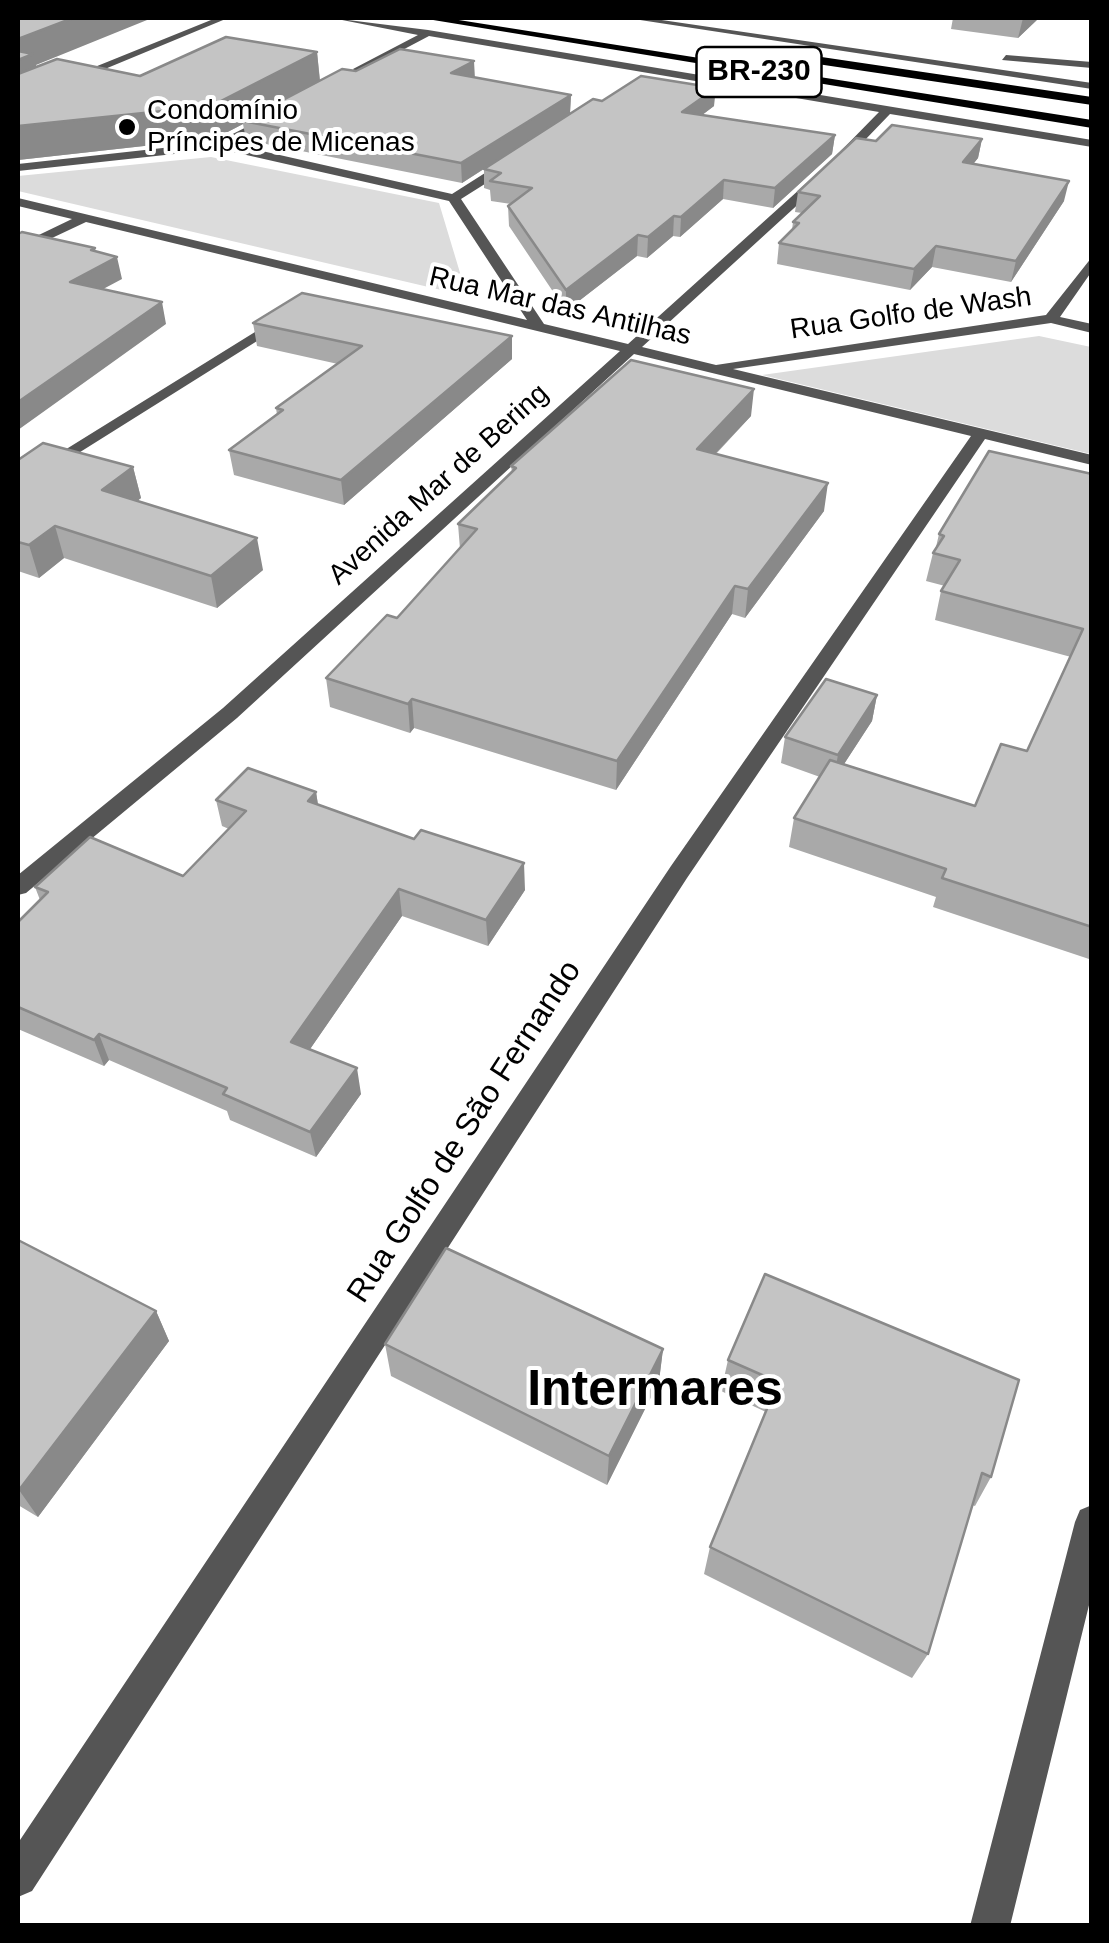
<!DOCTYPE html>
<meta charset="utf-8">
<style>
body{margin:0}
#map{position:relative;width:1109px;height:1943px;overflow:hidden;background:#fff;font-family:Arial,sans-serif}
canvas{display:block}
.frame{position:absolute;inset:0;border:20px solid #000;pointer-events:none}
</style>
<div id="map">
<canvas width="1109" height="1943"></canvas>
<div class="frame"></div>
</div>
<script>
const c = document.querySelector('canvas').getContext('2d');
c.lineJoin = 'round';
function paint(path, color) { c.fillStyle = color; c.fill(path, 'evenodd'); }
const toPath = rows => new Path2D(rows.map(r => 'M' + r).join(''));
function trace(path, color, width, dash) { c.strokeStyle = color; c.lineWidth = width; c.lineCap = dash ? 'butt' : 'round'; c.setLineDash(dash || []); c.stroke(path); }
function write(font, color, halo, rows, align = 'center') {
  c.font = font + ' Arial,sans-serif'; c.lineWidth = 8; c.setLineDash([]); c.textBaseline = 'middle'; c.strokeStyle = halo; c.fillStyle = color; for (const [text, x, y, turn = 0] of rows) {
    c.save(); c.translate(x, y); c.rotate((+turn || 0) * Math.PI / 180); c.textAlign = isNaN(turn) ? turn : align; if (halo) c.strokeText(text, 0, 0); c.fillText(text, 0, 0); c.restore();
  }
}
paint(toPath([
 [211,157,439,203,467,296,18,191,18,176],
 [1039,336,1091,347,1091,454,762,375]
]), '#dcdcdc');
paint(toPath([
 [216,18,228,18,18,105,18,98,216,18],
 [332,18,428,30,1092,140,1092,147,890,114,839,167,642,347,716,365,1046,315,1092,257,1092,271,1060,317,1092,324,1092,333,1051,323,733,369,1092,455,1092,465,985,439,687,878,32,1891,18,1897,18,1843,671,866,971,436,634,354,237,718,26,893,18,895,18,875,223,708,620,351,86,222,18,254,18,245,72,219,18,206,18,198,527,320,449,201,220,149,18,171,18,164,217,142,274,113,278,118,231,144,452,194,507,159,515,159,515,165,461,199,544,324,628,344,831,161,879,112,429,36,357,74,353,69,418,35,332,18],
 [627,18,648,18,1092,83,1092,89,627,18],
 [1006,55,1092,62,1092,68,1002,60,1006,55],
 [284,314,291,318,289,321,18,491,18,479,284,314],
 [1092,1505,1092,1593,1010,1926,970,1926,1075,1522,1080,1510,1092,1505]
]), '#555');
paint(toPath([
 [421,18,446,18,1092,120,1092,128,421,18],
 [808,55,1092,97,1092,105,804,62,808,55]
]), '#000');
paint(toPath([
 [18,18,36,67,140,76,317,52,320,80,356,71,474,77,571,95,570,113,602,101,714,106,702,115,835,135,832,154,773,208,723,199,680,237,673,236,647,258,637,256,566,311,509,226,508,206,511,204,491,201,490,190,484,188,484,169,462,183,246,140,243,124,216,138,18,160],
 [953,18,1039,18,1018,38,951,29],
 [982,139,978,158,973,164,1064,201,1011,282,932,267,910,290,777,264,779,243,792,230,793,222,802,213,795,212,798,192,876,141],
 [253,323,512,359,344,505,234,475,229,450,277,415,276,408,338,364,257,346],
 [751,416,716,454,824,511,745,618,732,614,616,790,414,728,410,733,330,707,326,678,397,618,460,549,458,524,512,472,511,466],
 [18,460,133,467,141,498,137,501,263,570,217,608,64,558,39,578,18,571],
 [1092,474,1092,960,933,907,936,897,789,847,794,818,820,777,781,763,785,737,877,695,872,721,844,764,975,806,1027,751,1071,657,935,620,941,591,945,586,926,581,933,553,936,547,939,534],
 [316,792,318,804,525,890,488,946,402,916,310,1049,361,1094,316,1157,230,1120,227,1111,109,1060,104,1066,18,1029,18,922,40,900,35,887,183,876,229,829,222,826,216,800],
 [18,1240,156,1311,169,1341,38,1517,18,1505],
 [385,1344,663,1349,659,1381,607,1485,391,1376],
 [728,1360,991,1477,975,1506,972,1505,928,1654,912,1678,704,1574,710,1547,766,1412,721,1391]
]), '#a9a9a9');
paint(toPath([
 [73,18,152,18,36,65,41,85,18,95,18,39],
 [1023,18,1039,18,1018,38],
 [317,52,320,83,243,121,243,124,216,138,18,160,18,126],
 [474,61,475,79,451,73],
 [716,88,714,106,681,131,682,112],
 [571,95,570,113,462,183,461,163],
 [835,135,832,154,773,208,775,188],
 [982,139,978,158,959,182,963,162],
 [724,180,723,199,680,237,681,217],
 [1069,181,1064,201,1011,282,1016,261],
 [674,216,673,236,647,258,648,237],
 [638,235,637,256,566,311,566,290],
 [936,246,932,267,910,290,914,269],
 [95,248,99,267,117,257,122,279,75,304,70,282,91,250],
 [162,302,166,324,18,430,18,402],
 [512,336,512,359,344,505,341,480],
 [754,389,751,416,694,476,697,449],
 [133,467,141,498,110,522,102,490],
 [828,483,824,511,745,618,748,589],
 [55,526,64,558,39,578,29,545],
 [257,538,263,570,217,608,211,576],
 [735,586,732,614,616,790,617,761],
 [877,695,872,721,833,781,838,755],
 [412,699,414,728,410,733,408,704],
 [316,792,320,819,308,801],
 [524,863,525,890,488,946,486,920],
 [399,889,402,916,297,1068,291,1042],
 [99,1034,109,1060,104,1066,94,1040],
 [357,1068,361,1094,316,1157,310,1132],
 [156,1311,169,1341,38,1517,19,1490],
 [663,1349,659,1381,607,1485,609,1456]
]), '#898989');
const building = toPath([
 [18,18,73,18,18,39,18,18],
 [226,37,317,52,211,106,18,126,18,74,57,59,140,76,226,37],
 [400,49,474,61,451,73,571,95,461,163,243,121,342,69,356,71,400,49],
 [18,51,33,54,18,60,18,51],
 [641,76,716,88,682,112,835,135,775,188,724,180,681,217,674,216,648,237,638,235,566,290,508,206,532,188,490,181,501,173,484,169,593,99,602,101,641,76],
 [892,125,982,139,963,162,1069,181,1016,261,936,246,914,269,779,243,799,223,793,222,820,196,798,192,856,138,876,141,892,125],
 [22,232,95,248,91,250,117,257,70,282,162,302,18,402,18,234,22,232],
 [302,293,512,336,341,480,229,450,283,410,276,408,362,346,253,323,302,293],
 [631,360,754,389,697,449,828,483,748,589,735,586,617,761,412,699,408,704,326,678,387,615,397,618,477,529,458,524,516,468,511,466,631,360],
 [43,443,133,467,102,490,257,538,211,576,55,526,29,545,18,542,18,460,43,443],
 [989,451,1092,474,1092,927,942,878,946,869,794,818,830,760,975,806,1001,744,1027,751,1083,629,941,591,960,560,933,553,944,536,939,534,989,451],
 [826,679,877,695,838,755,785,737,826,679],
 [248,768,316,792,308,801,414,839,421,830,524,863,486,920,399,889,291,1042,357,1068,310,1132,223,1094,227,1088,99,1034,94,1040,18,1007,18,922,48,892,35,887,90,837,183,876,246,811,216,800,248,768],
 [18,1240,156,1311,19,1490,18,1490,18,1240],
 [446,1248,663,1349,609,1456,385,1344,446,1248],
 [765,1274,1019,1380,991,1477,982,1473,928,1654,710,1547,778,1382,728,1360,765,1274]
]);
paint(building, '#c4c4c4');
trace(building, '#898989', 2.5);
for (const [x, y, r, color] of [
 [127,127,10,"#000"]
]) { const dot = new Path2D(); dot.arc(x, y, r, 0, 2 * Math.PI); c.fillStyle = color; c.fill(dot); trace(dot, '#fff', 4); }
write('28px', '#000', '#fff', [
 ["Condomínio",147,111],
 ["Príncipes de Micenas",147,143]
], 'left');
write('28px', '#000', '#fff', [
 ["Rua Mar das Antilhas",560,307,13],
 ["Rua Golfo de Wash",911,314,-8],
 ["Avenida Mar de Bering",439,485,-42]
]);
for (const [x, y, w] of [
 [759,72,125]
]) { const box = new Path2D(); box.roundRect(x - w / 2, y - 25, w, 50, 8); c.fillStyle = '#fff'; c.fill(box); trace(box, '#000', 2.5); }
write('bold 30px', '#000', null, [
 ["BR-230",759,72]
]);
write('32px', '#000', '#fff', [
 ["Rua Golfo de São Fernando",465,1132,-57]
]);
write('bold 50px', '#000', '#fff', [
 ["Intermares",655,1391]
]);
</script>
